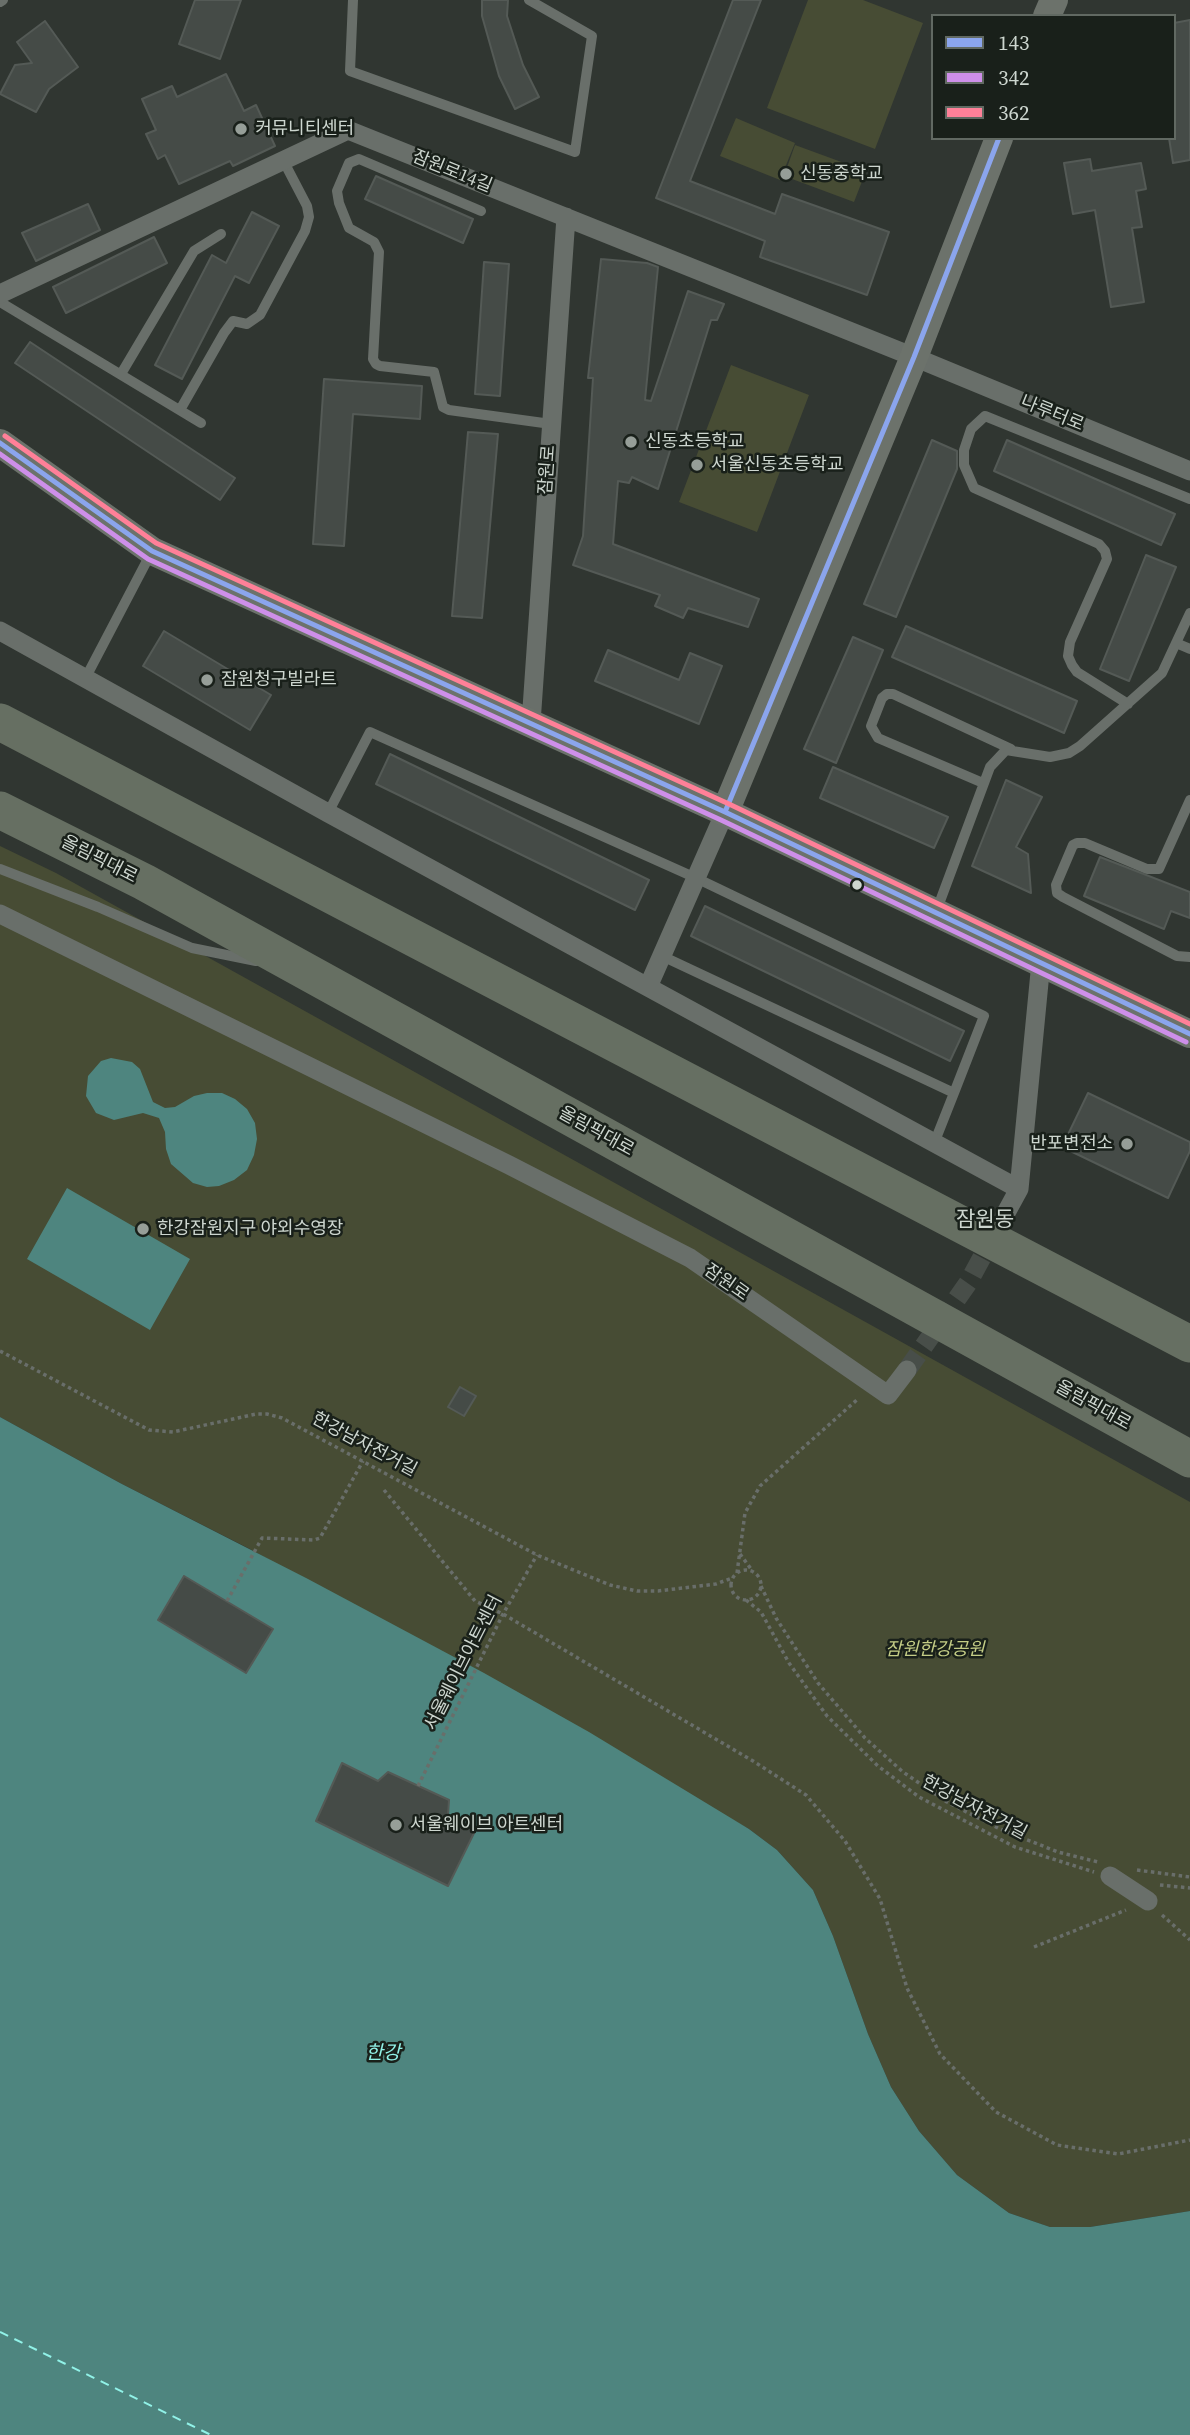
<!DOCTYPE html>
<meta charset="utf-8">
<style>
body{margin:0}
#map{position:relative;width:1190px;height:2435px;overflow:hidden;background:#303631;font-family:"Source Serif 4",serif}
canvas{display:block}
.legend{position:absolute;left:931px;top:14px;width:245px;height:126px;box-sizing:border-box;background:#19201a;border:2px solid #616962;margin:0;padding:9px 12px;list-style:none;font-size:21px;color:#cdd6cf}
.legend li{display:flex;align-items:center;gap:14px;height:35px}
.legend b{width:35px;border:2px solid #616962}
</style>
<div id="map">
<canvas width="1190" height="2435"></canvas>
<ul class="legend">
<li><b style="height:9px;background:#8ba5ed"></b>143</li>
<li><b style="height:9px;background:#ce8fe9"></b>342</li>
<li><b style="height:9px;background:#ff8098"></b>362</li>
</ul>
</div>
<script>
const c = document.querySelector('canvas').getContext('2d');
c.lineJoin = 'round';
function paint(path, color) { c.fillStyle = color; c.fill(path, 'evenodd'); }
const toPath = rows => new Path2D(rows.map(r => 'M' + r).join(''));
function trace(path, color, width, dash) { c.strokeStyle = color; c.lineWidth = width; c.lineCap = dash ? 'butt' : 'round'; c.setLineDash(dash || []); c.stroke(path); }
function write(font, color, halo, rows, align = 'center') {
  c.font = font + ' "Source Serif 4","Noto Sans KR",serif'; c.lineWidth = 5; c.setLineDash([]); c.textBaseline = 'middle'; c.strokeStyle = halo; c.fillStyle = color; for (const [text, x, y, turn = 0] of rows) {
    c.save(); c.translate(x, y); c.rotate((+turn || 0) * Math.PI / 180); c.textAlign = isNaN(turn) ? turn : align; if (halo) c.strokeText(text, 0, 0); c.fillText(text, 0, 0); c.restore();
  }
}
paint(toPath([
 [808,0,863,0,923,23,875,149,767,108],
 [736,118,795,143,780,180,720,156],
 [795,145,866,171,854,202,784,176],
 [731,365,809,395,757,532,679,502],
 [0,846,56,873,1190,1502,1190,2211,1090,2227,1050,2227,1009,2213,957,2175,919,2131,891,2087,868,2034,833,1936,813,1890,777,1850,749,1829,248,1548,120,1483,0,1417]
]), '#474c34');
paint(toPath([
 [111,1058,132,1062,140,1069,153,1102,165,1108,175,1107,194,1096,207,1093,222,1093,235,1099,247,1109,255,1123,257,1139,254,1155,247,1170,234,1180,219,1186,207,1187,193,1183,171,1164,166,1149,165,1132,159,1118,143,1113,114,1120,96,1113,86,1096,88,1076,101,1061],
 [67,1188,190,1259,150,1330,27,1259],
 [0,1417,120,1483,308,1579,484,1673,589,1732,749,1829,777,1850,813,1890,833,1936,868,2034,891,2087,919,2131,957,2175,1009,2213,1050,2227,1090,2227,1190,2211,1190,2435,0,2435]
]), '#4e857f');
trace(toPath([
 [0,2332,211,2435]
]), '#91f2e8', 2, [9, 7]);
const building = toPath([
 [195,0,241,0,220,59,179,44,195,0],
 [482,0,508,0,507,16,523,65,539,97,515,109,499,76,482,16,482,0],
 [733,0,761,0,690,181,775,214,782,194,889,232,867,295,760,257,765,241,656,198,733,0],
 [1190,20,1190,160,1173,163,1169,138,1174,138,1174,23,1190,20],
 [45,21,78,67,49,89,36,112,0,94,15,65,32,63,17,42,45,21],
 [226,74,244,111,256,105,275,146,233,166,230,161,179,184,165,155,158,159,146,134,156,130,142,99,172,86,177,97,226,74],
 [1090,159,1092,171,1141,163,1146,189,1136,191,1142,227,1132,228,1144,302,1111,307,1095,210,1073,214,1064,163,1090,159],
 [376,176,473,219,463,243,365,199,376,176],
 [88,204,100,230,36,261,22,233,88,204],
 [252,212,279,226,249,283,235,276,182,379,155,365,212,255,226,263,252,212],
 [154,237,167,263,66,313,53,287,154,237],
 [601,259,647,263,658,267,645,400,651,401,688,291,724,304,717,320,711,320,658,489,632,477,629,483,618,481,613,544,759,599,748,627,688,608,683,618,655,606,660,595,573,565,583,536,593,378,588,378,601,259],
 [484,262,509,264,500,396,475,394,484,262],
 [30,342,235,478,220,500,15,363,30,342],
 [324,379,422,386,420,419,353,414,344,546,313,544,324,379],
 [468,432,498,434,482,618,452,616,468,432],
 [932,440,957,451,957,469,896,617,864,604,932,440],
 [1007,440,1175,514,1161,545,994,471,1007,440],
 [1146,555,1176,567,1129,681,1100,669,1146,555],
 [906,626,1077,701,1064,733,892,657,906,626],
 [164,631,271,695,250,730,143,666,164,631],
 [853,637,883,650,836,763,804,749,853,637],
 [608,650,679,680,690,653,722,666,699,724,595,681,608,650],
 [390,754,649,880,635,910,376,784,390,754],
 [833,767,948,817,934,848,820,798,833,767],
 [1006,780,1042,797,1016,847,1028,854,1031,893,972,866,1006,780],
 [1100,857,1190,892,1190,918,1171,911,1164,929,1084,896,1100,857],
 [705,906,964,1031,950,1061,691,936,705,906],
 [1088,1093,1190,1142,1190,1151,1168,1198,1062,1147,1088,1093],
 [460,1387,476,1396,464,1416,448,1407,460,1387],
 [184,1576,273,1629,246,1673,158,1620,184,1576],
 [342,1763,378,1781,388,1772,449,1800,448,1815,476,1829,448,1886,316,1821,342,1763]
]);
paint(building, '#454b47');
trace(building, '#545a56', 2);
trace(toPath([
 [907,1370,968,1283,1007,1211]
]), '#484e49', 19, [19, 10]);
trace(toPath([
 [0,1351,149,1430,173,1432,256,1414,267,1414,282,1418,537,1555,610,1585,637,1591,658,1591,716,1584,732,1578],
 [384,1490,475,1601,503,1614,753,1761,806,1795,845,1841,880,1899,907,1988,940,2054,996,2112,1057,2145,1118,2154,1190,2140],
 [740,1554,751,1569],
 '731 1585a15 15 0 1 1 30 0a15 15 0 1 1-30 0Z',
 [737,1573,745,1513,760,1486,859,1398],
 [761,1586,776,1618,818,1683,865,1738,903,1772,947,1802,1000,1829,1058,1852,1098,1862],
 [746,1600,761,1612,789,1663,827,1716,878,1766,919,1797,1015,1847,1094,1872],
 [227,1601,262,1538,314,1540,320,1538,363,1461],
 [418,1786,503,1614,537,1555],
 [1137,1870,1190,1877],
 [1160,1885,1190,1888],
 [1162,1915,1190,1940],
 [1034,1947,1126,1910]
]), '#696e6a', 3.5, [3.5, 3.5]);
trace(toPath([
 [353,0,350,71,575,152,592,36,529,0],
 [0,2,3,0],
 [481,211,359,159,349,163,337,191,339,203,349,228,374,242,379,252,373,359,376,364,380,366,434,372,443,407,449,410,551,424],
 [0,302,201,423],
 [121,374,194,251,221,234],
 [180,410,224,333,233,321,247,324,260,315,305,231,309,217,307,206,283,160],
 [1176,643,1190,649],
 [85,679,151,553],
 [1128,704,1077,672,1072,665,1068,656,1070,642,1107,559,1105,551,1099,544,974,488,964,465,964,450,971,429,985,416,1190,499],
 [983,783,878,738,871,726,882,698,887,694,893,694,1011,749],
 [1190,800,1159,869,1147,869,1085,843,1077,843,1073,845,1056,885,1057,893,1063,897,1177,956,1190,957],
 [328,813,370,732,696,878,984,1016,954,1093,662,956],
 [0,869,98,907,192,948,256,961],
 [936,912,990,767,1006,750,1050,757,1069,753,1080,746,1162,673,1190,613],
 [935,1141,954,1093]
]), '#696f6a', 10);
trace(toPath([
 [0,294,348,130,914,357,1190,471],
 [0,631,328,813,1019,1189],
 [531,723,566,217],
 [0,914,509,1165,690,1258,888,1395,907,1370],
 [648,987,725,812],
 [1007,1211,1019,1189,1041,962],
 [1110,1876,1148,1901]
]), '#696f6a', 19);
trace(toPath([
 [1047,16,1054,0],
 [0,443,152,551,725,812,1190,1034],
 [725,812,914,357,999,138]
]), '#6c726b', 28);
trace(toPath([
 [0,722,1190,1344],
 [0,810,144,882,1190,1459]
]), '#666f62', 37);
trace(toPath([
 [0,443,152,551,725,812,1190,1034],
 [725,812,914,357,999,138]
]), '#8ba5ed', 5);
trace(toPath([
 [0,454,148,559,721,820,1186,1042]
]), '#ce8fe9', 5);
trace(toPath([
 [5,436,156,543,729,804,1190,1024]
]), '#ff8098', 5);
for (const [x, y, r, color] of [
 [241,129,7,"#969e98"],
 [786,174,7,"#969e98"],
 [631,442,7,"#969e98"],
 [697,465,7,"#969e98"],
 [207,680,7,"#969e98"],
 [857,885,6,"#cdd6cf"],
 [1127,1144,7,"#969e98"],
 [143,1229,7,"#969e98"],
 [396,1825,7,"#969e98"]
]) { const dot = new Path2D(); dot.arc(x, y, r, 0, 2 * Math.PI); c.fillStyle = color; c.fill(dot); trace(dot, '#19201a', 2.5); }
write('18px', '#cdd6cf', '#19201a', [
 ["커뮤니티센터",255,129],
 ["신동중학교",800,174],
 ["신동초등학교",645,442],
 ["서울신동초등학교",711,465],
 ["잠원청구빌라트",221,680],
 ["반포변전소",1113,1144,"right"],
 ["한강잠원지구 야외수영장",157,1229],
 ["서울웨이브 아트센터",410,1825]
], 'left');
write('18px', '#cdd6cf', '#19201a', [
 ["잠원로14길",452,172,22],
 ["나루터로",1052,414,22],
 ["잠원로",548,470,-86],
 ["올림픽대로",99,860,27],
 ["올림픽대로",596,1132,29],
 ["잠원로",726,1283,35],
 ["올림픽대로",1093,1406,29],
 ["한강남자전거길",364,1445,28],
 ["서울웨이브아트센터",464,1663,-63],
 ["한강남자전거길",974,1808,28]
]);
write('italic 18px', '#c4cd86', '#19201a', [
 ["잠원한강공원",935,1650]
]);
write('italic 19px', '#91f2e8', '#19201a', [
 ["한강",383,2054]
]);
write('21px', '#cdd6cf', '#19201a', [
 ["잠원동",985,1221]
]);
</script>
